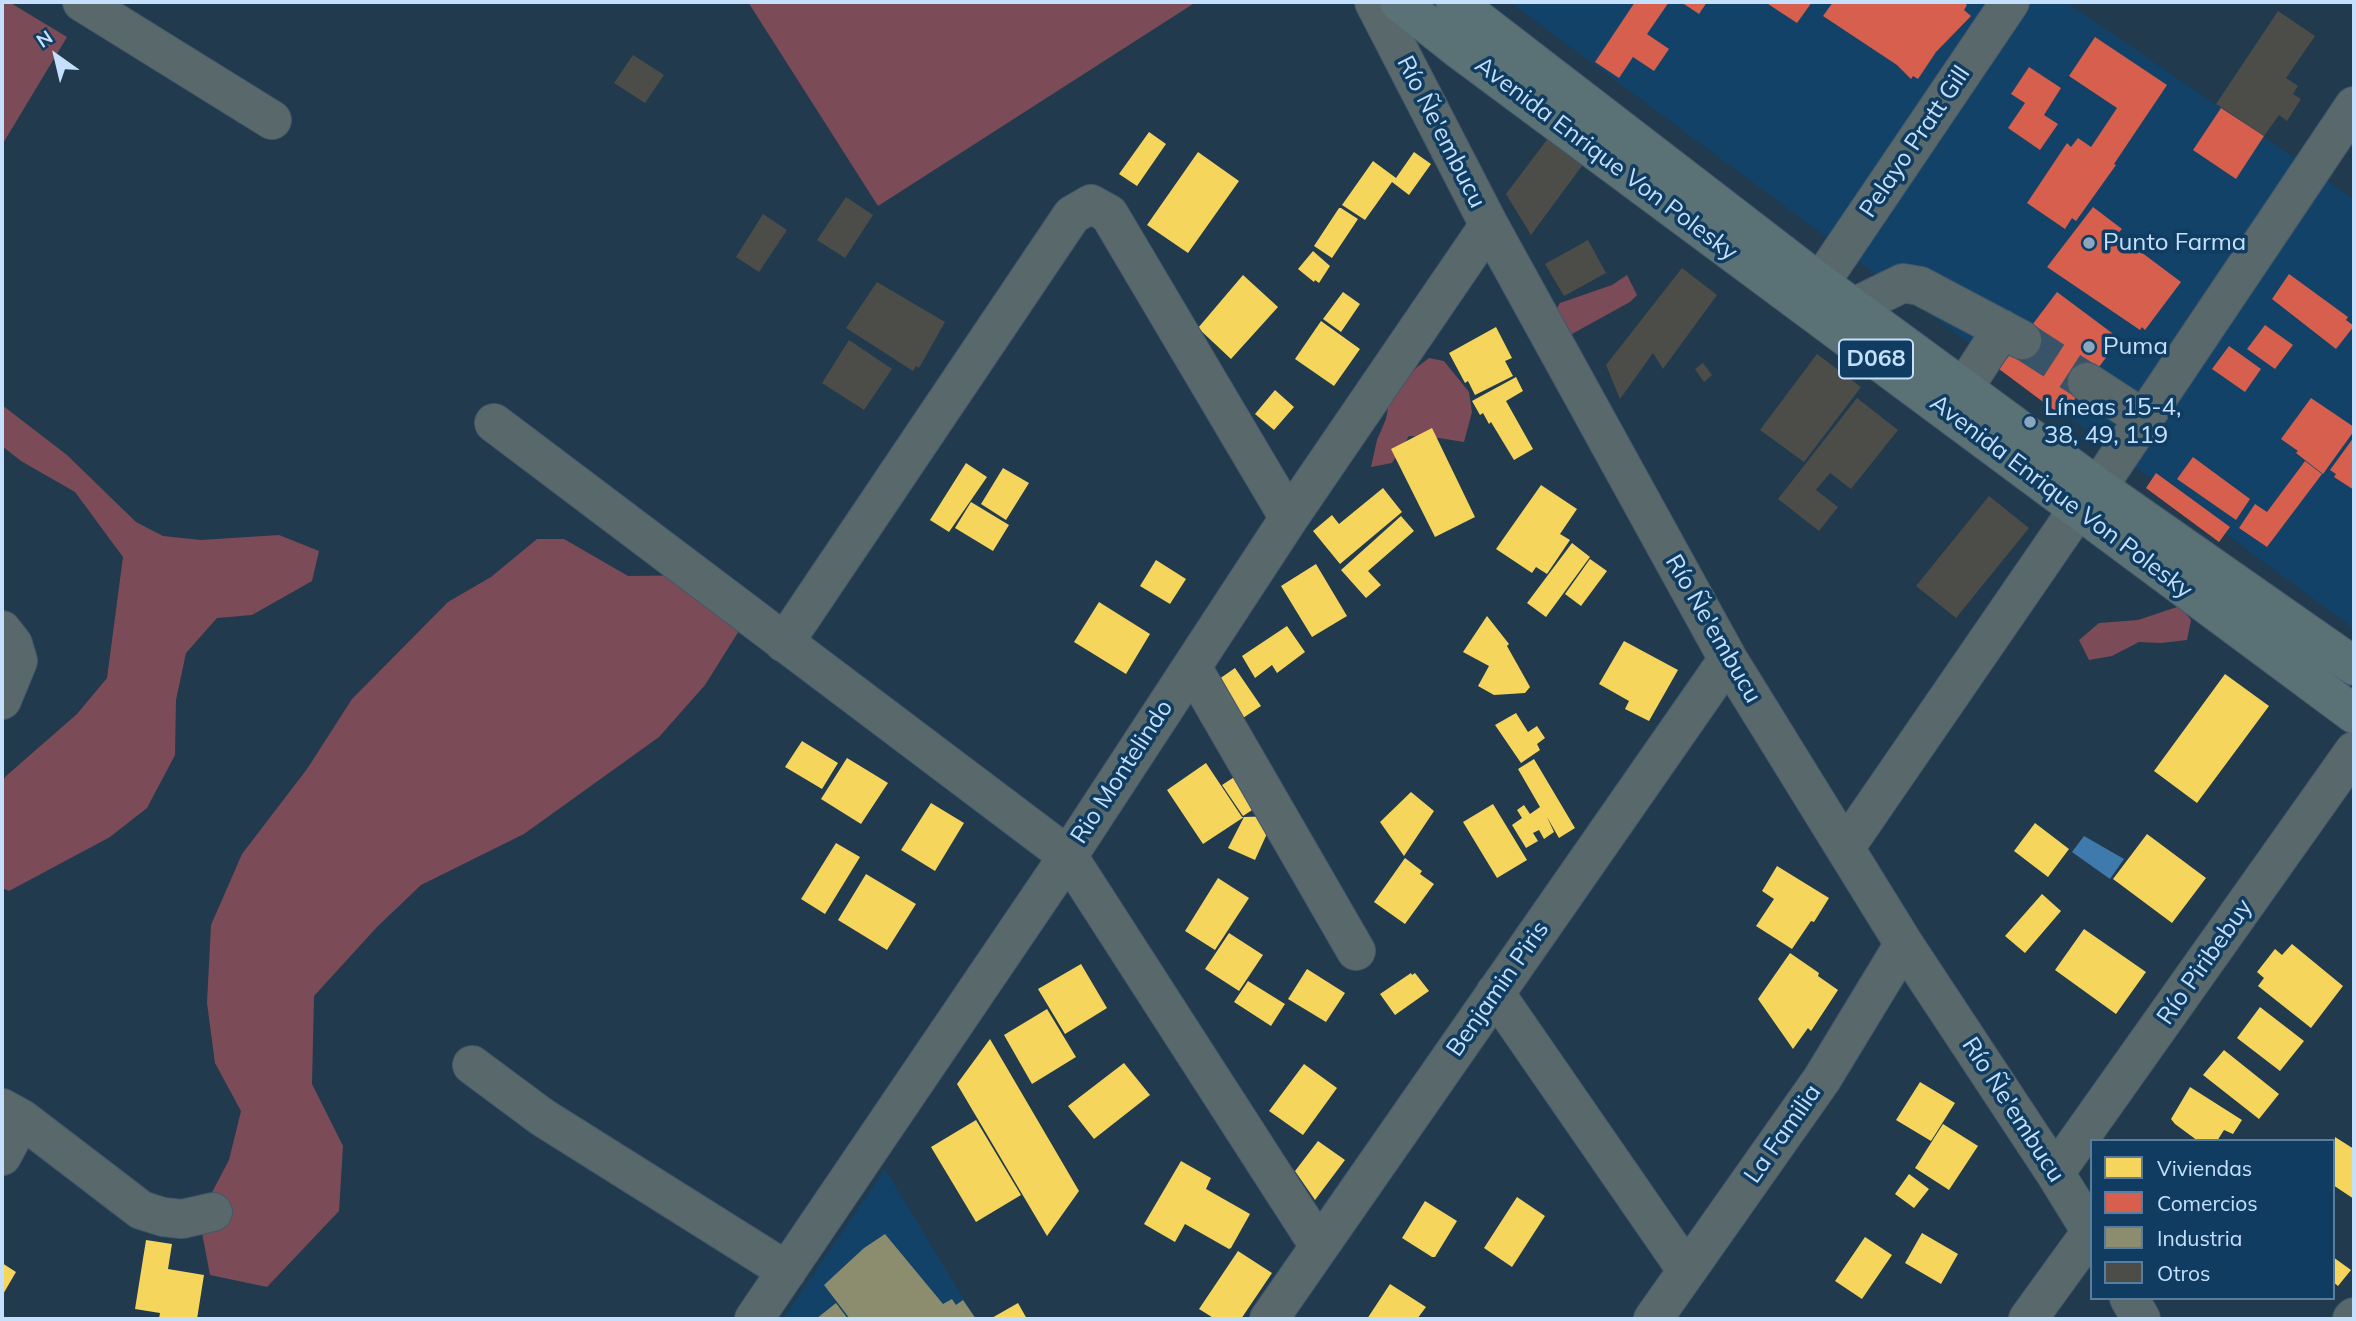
<!DOCTYPE html>
<meta charset="utf-8">
<style>
body{margin:0}
#map{position:relative;width:2356px;height:1321px;overflow:hidden;background:#213a4e;font-family:Mulish,sans-serif}
canvas{display:block}
.frame{position:absolute;inset:0;border:4px solid #c4e0fc;pointer-events:none}
.legend{position:absolute;left:2090px;top:1139px;width:245px;height:161px;box-sizing:border-box;background:#0f3c60;border:2px solid #577e9e;margin:0;padding:9px 12px;list-style:none;font-size:21px;color:#c4e0fc}
.legend li{display:flex;align-items:center;gap:14px;height:35px}
.legend b{width:35px;border:2px solid #577e9e}
.north{position:absolute;left:21px;top:21px;width:70px;height:70px;-webkit-text-stroke:5px #0f3c60;paint-order:stroke;rotate:326deg;font-size:19px;font-weight:700;line-height:28px;text-align:center;color:#c4e0fc}
.north::after{content:'';display:block;margin:auto;width:24px;height:32px;background:#c4e0fc;clip-path:polygon(50% 0,100% 100%,50% 72%,0 100%)}
</style>
<div id="map">
<canvas width="2356" height="1321"></canvas>
<div class="frame"></div>
<ul class="legend">
<li><b style="height:19px;background:#f6d55c"></b>Viviendas</li>
<li><b style="height:19px;background:#d6604d"></b>Comercios</li>
<li><b style="height:19px;background:#8c8c6e"></b>Industria</li>
<li><b style="height:19px;background:#4c4d49"></b>Otros</li>
</ul>
<div class="north">N</div>
</div>
<script>
const c = document.querySelector('canvas').getContext('2d');
c.lineJoin = 'round';
function paint(path, color) { c.fillStyle = color; c.fill(path, 'evenodd'); }
const toPath = rows => new Path2D(rows.map(r => 'M' + r).join(''));
function trace(path, color, width, dash) { c.strokeStyle = color; c.lineWidth = width; c.lineCap = dash ? 'butt' : 'round'; c.setLineDash(dash || []); c.stroke(path); }
function write(font, color, halo, rows, align = 'center') {
  c.font = font + ' Mulish,sans-serif'; c.lineWidth = 7; c.setLineDash([]); c.textBaseline = 'middle'; c.strokeStyle = halo; c.fillStyle = color; for (const [text, x, y, turn = 0] of rows) {
    c.save(); c.translate(x, y); c.rotate((+turn || 0) * Math.PI / 180); c.textAlign = isNaN(turn) ? turn : align; if (halo) c.strokeText(text, 0, 0); c.fillText(text, 0, 0); c.restore();
  }
}
paint(toPath([
 [1510,2,2066,2,2354,199,2354,629],
 [885,1169,976,1319,783,1319]
]), '#124267');
paint(toPath([
 [2,2,9,2,67,37,2,145],
 [748,2,1192,2,1193,4,878,206],
 [1627,275,1637,295,1630,302,1561,340,1548,323,1560,303,1612,285],
 [1429,358,1444,361,1469,392,1472,412,1464,442,1439,438,1409,436,1392,463,1371,467,1377,440,1386,419,1390,396,1416,368],
 [2,405,67,455,136,522,163,536,201,540,279,535,319,551,312,581,252,615,217,618,186,653,176,700,175,755,147,808,110,837,9,891,2,888,2,782,6,776,77,714,107,678,123,557,75,492,21,461,2,446],
 [537,539,564,539,628,576,708,575,754,607,705,685,659,737,524,834,421,885,377,927,314,996,312,1084,343,1146,339,1211,267,1287,210,1275,199,1217,229,1160,241,1111,215,1063,207,1003,211,925,242,854,307,769,352,699,448,602,491,577],
 [2180,606,2191,620,2187,640,2161,643,2139,642,2112,656,2089,660,2079,640,2099,623,2138,620]
]), '#7c4b58');
paint(toPath([
 [2084,836,2124,859,2110,879,2072,852]
]), '#3f7aad');
paint(toPath([
 [1149,132,1166,144,1137,186,1119,174],
 [1198,152,1239,181,1188,253,1147,225],
 [1414,152,1431,164,1409,195,1392,182,1365,220,1342,205,1373,161,1396,178],
 [1339,208,1341,208,1358,219,1332,258,1314,246],
 [1313,251,1330,266,1319,283,1315,280,1314,282,1298,269],
 [1243,275,1278,307,1231,359,1198,328],
 [1343,292,1360,304,1341,332,1323,319],
 [1321,321,1360,349,1334,386,1295,359],
 [1496,327,1512,358,1505,361,1513,376,1475,395,1468,381,1465,383,1449,353],
 [1516,377,1523,391,1506,401,1533,449,1514,460,1491,422,1489,424,1483,413,1480,415,1472,401],
 [1275,390,1294,407,1274,430,1255,414],
 [1432,428,1475,517,1435,537,1391,449],
 [966,463,987,477,949,532,930,520],
 [1003,468,1029,483,1006,520,981,504],
 [1541,485,1577,509,1560,534,1570,540,1547,574,1536,567,1532,573,1496,549],
 [1383,488,1402,512,1340,564,1313,531,1332,515,1339,524],
 [971,502,1009,525,993,551,955,528],
 [1401,516,1414,531,1368,571,1381,585,1366,598,1341,570],
 [1572,543,1590,557,1546,617,1527,603],
 [1590,559,1607,571,1581,606,1565,594],
 [1156,560,1186,579,1170,604,1140,586],
 [1316,564,1347,616,1312,637,1281,586],
 [1099,602,1150,634,1126,674,1074,642],
 [1487,616,1509,644,1507,646,1530,687,1525,693,1494,695,1478,686,1489,666,1463,652],
 [1287,626,1305,652,1277,673,1272,665,1255,678,1242,656],
 [1624,641,1678,670,1649,721,1625,709,1629,701,1599,684],
 [1235,668,1261,706,1237,722,1212,684],
 [2225,674,2269,706,2197,803,2154,771],
 [1516,713,1528,732,1537,726,1545,738,1537,744,1540,750,1521,763,1495,725],
 [802,741,838,763,822,789,785,767],
 [847,758,888,783,861,824,821,799],
 [1534,759,1575,828,1559,838,1547,817,1554,832,1544,839,1539,830,1533,833,1538,841,1526,848,1512,825,1522,818,1517,810,1524,805,1530,814,1540,807,1518,769],
 [1206,763,1242,817,1244,817,1203,844,1167,790],
 [1245,770,1266,801,1243,816,1222,785],
 [1411,792,1434,811,1404,856,1380,822],
 [931,803,964,823,935,871,901,850],
 [1493,804,1527,860,1497,878,1463,822],
 [1275,816,1255,860,1228,848,1244,817],
 [2035,823,2069,849,2048,877,2014,851],
 [2147,834,2206,878,2172,923,2113,879],
 [836,843,860,857,825,914,801,899],
 [1405,858,1422,871,1420,874,1434,884,1405,924,1374,902],
 [1777,866,1829,898,1814,922,1811,921,1792,949,1756,926,1774,899,1762,891],
 [866,874,916,904,887,950,838,920],
 [1218,878,1249,898,1215,950,1185,931],
 [2042,894,2061,911,2025,953,2005,936],
 [2084,929,2146,972,2116,1014,2055,970],
 [1229,933,1263,955,1239,991,1205,969],
 [2292,944,2343,986,2311,1028,2258,986,2264,978,2257,972,2275,949,2282,955],
 [1790,953,1819,973,1818,976,1838,990,1811,1031,1808,1028,1793,1049,1758,999],
 [1081,964,1107,1008,1065,1034,1038,989],
 [1307,969,1345,993,1326,1022,1288,999],
 [1411,973,1412,975,1415,973,1429,991,1395,1015,1380,994],
 [1248,981,1285,1004,1271,1026,1234,1002],
 [2260,1007,2304,1041,2280,1071,2237,1038],
 [1047,1009,1076,1057,1032,1084,1004,1035],
 [990,1039,1079,1191,1047,1236,957,1084],
 [2224,1050,2279,1094,2259,1119,2203,1075],
 [1124,1063,1150,1095,1094,1139,1068,1106],
 [1304,1064,1337,1088,1303,1135,1269,1111],
 [1920,1082,1955,1103,1931,1141,1896,1120],
 [2190,1087,2242,1120,2233,1134,2224,1130,2217,1141,2198,1141,2175,1124,2171,1119],
 [976,1120,1021,1195,976,1222,931,1147],
 [1943,1124,1978,1146,1949,1190,1915,1168],
 [2335,1137,2354,1149,2354,1199,2333,1185],
 [1318,1141,1345,1160,1315,1200,1295,1171],
 [1181,1161,1211,1178,1206,1189,1250,1214,1231,1248,1229,1249,1185,1224,1175,1242,1144,1224],
 [1909,1174,1929,1189,1914,1208,1895,1194],
 [1517,1197,1545,1216,1512,1267,1484,1248],
 [1425,1201,1457,1221,1435,1257,1432,1257,1402,1238],
 [1922,1233,1958,1254,1941,1284,1905,1263],
 [1865,1237,1892,1255,1862,1299,1835,1281],
 [146,1240,172,1244,168,1269,204,1275,197,1319,159,1319,160,1313,135,1309],
 [1238,1251,1272,1273,1241,1319,1215,1319,1199,1309],
 [2333,1257,2351,1270,2338,1286,2333,1282],
 [2,1263,16,1272,2,1296],
 [1390,1284,1426,1307,1417,1319,1367,1319],
 [1018,1303,1027,1319,990,1319]
]), '#f6d55c');
paint(toPath([
 [1635,2,1669,2,1647,34,1669,49,1654,71,1633,57,1619,78,1595,62],
 [1681,2,1707,2,1699,14],
 [1765,2,1812,2,1797,23],
 [1833,2,1962,2,1967,5,1964,10,1971,16,1936,52,1918,79,1913,76,1911,79,1897,65,1823,16],
 [2095,37,2167,85,2114,164,2116,165,2076,221,2072,218,2065,229,2027,203,2067,143,2071,147,2078,138,2091,147,2117,108,2069,76],
 [2029,67,2061,88,2044,115,2058,124,2040,150,2008,128,2025,103,2011,94],
 [2221,108,2264,136,2236,179,2193,150],
 [2093,207,2122,229,2117,234,2181,282,2145,330,2142,327,2140,330,2047,267],
 [2289,274,2348,317,2346,320,2354,326,2336,349,2272,299],
 [2057,292,2120,339,2062,416,1999,369],
 [2265,325,2293,345,2275,369,2247,349],
 [2229,346,2261,369,2245,392,2212,369],
 [2311,398,2354,427,2354,431,2323,474,2296,453,2298,451,2281,439],
 [2354,437,2354,490,2334,477,2336,474,2330,470],
 [2193,457,2250,499,2236,520,2177,479],
 [2305,461,2322,474,2267,547,2239,528,2255,504,2267,512],
 [2156,473,2230,527,2219,542,2146,488]
]), '#d6604d');
paint(toPath([
 [885,1234,943,1304,952,1299,956,1305,963,1300,976,1319,850,1319,824,1285,864,1248],
 [836,1303,848,1319,816,1319]
]), '#8c8c6e');
paint(toPath([
 [2278,11,2315,36,2286,78,2298,86,2293,94,2301,99,2287,121,2279,115,2264,136,2216,104],
 [633,55,664,75,645,103,614,83],
 [1549,137,1584,163,1531,235,1506,194],
 [846,197,873,215,845,258,817,240],
 [763,214,787,230,759,272,736,257],
 [1588,240,1606,273,1564,296,1545,264],
 [1682,268,1717,295,1663,369,1653,353,1620,399,1606,365],
 [877,282,945,322,919,368,916,366,913,371,846,328],
 [849,340,892,369,864,410,822,383],
 [1817,354,1861,387,1804,462,1760,430],
 [1703,363,1712,375,1704,382,1695,369],
 [1857,398,1898,430,1851,489,1830,473,1816,490,1838,507,1819,531,1778,499],
 [1989,496,2029,528,1956,618,1916,586]
]), '#4c4d49');
trace(toPath([
 [2022,340,2087,382]
]), '#395368', 38, [38, 19]);
const minor = toPath([
 [82,2,272,120],
 [1374,2,1489,225,1728,659,1904,944,2055,1173,2092,1233],
 [1820,283,2010,2],
 [1854,307,1903,283,1920,286,2022,340],
 [2087,382,2144,419],
 [1964,388,2002,329],
 [494,423,1068,856,1319,1246],
 [2,630,13,644,18,661,2,700],
 [784,643,1072,215,1091,204,1109,214,1289,518],
 [1192,667,1356,951],
 [1845,848,2078,509,2098,487,2354,106],
 [1495,993,1687,1271],
 [472,1065,542,1117,787,1271],
 [2,1108,22,1119,141,1210,163,1217,182,1219,213,1212],
 [2,1156,22,1119],
 [2055,1173,2354,751],
 [2129,1298,2141,1319],
 [754,1319,1068,856,1289,518,1489,225],
 [1269,1319,1728,659],
 [1653,1319,1822,1079,1904,944],
 [2028,1319,2091,1232],
 [2352,1319,2354,1317]
]);
const major = toPath([
 [1399,2,1461,51,2354,714],
 [1455,2,1820,283,2098,487,2354,666]
]);
trace(minor, '#42576a', 40);
trace(major, '#42576a', 40);
trace(minor, '#59696b', 38);
trace(major, '#5a7175', 38);
for (const [x, y, r, color] of [
 [2089,243,7,"#8ba6bf"],
 [2089,347,7,"#8ba6bf"],
 [2030,422,7,"#8ba6bf"]
]) { const dot = new Path2D(); dot.arc(x, y, r, 0, 2 * Math.PI); c.fillStyle = color; c.fill(dot); trace(dot, '#0f3c60', 2.5); }
for (const [x, y, w] of [
 [1876,359,74]
]) { const box = new Path2D(); box.roundRect(x - w / 2, y - 19.5, w, 39, 5); c.fillStyle = '#0f3c60'; c.fill(box); trace(box, '#c4e0fc', 2); }
write('bold 23px', '#c4e0fc', null, [
 ["D068",1876,359]
]);
write('24px', '#c4e0fc', '#0f3c60', [
 ["Río Ñe'embucu",1441,132,63],
 ["Pelayo Pratt Gill",1915,142,-56],
 ["Avenida Enrique Von Polesky",1606,159,37],
 ["Avenida Enrique Von Polesky",2061,497,37],
 ["Río Ñe'embucu",1713,629,60],
 ["Rio Montelindo",1122,772,-57],
 ["Río Piribebuy",2205,962,-55],
 ["Benjamin Piris",1498,989,-55],
 ["Río Ñe'embucu",2013,1110,57],
 ["La Familia",1783,1134,-55]
]);
write('24px', '#c4e0fc', '#0f3c60', [
 ["Punto Farma",2103,243],
 ["Puma",2103,347],
 ["Líneas 15-4,",2044,408],
 ["38, 49, 119",2044,436]
], 'left');
</script>
